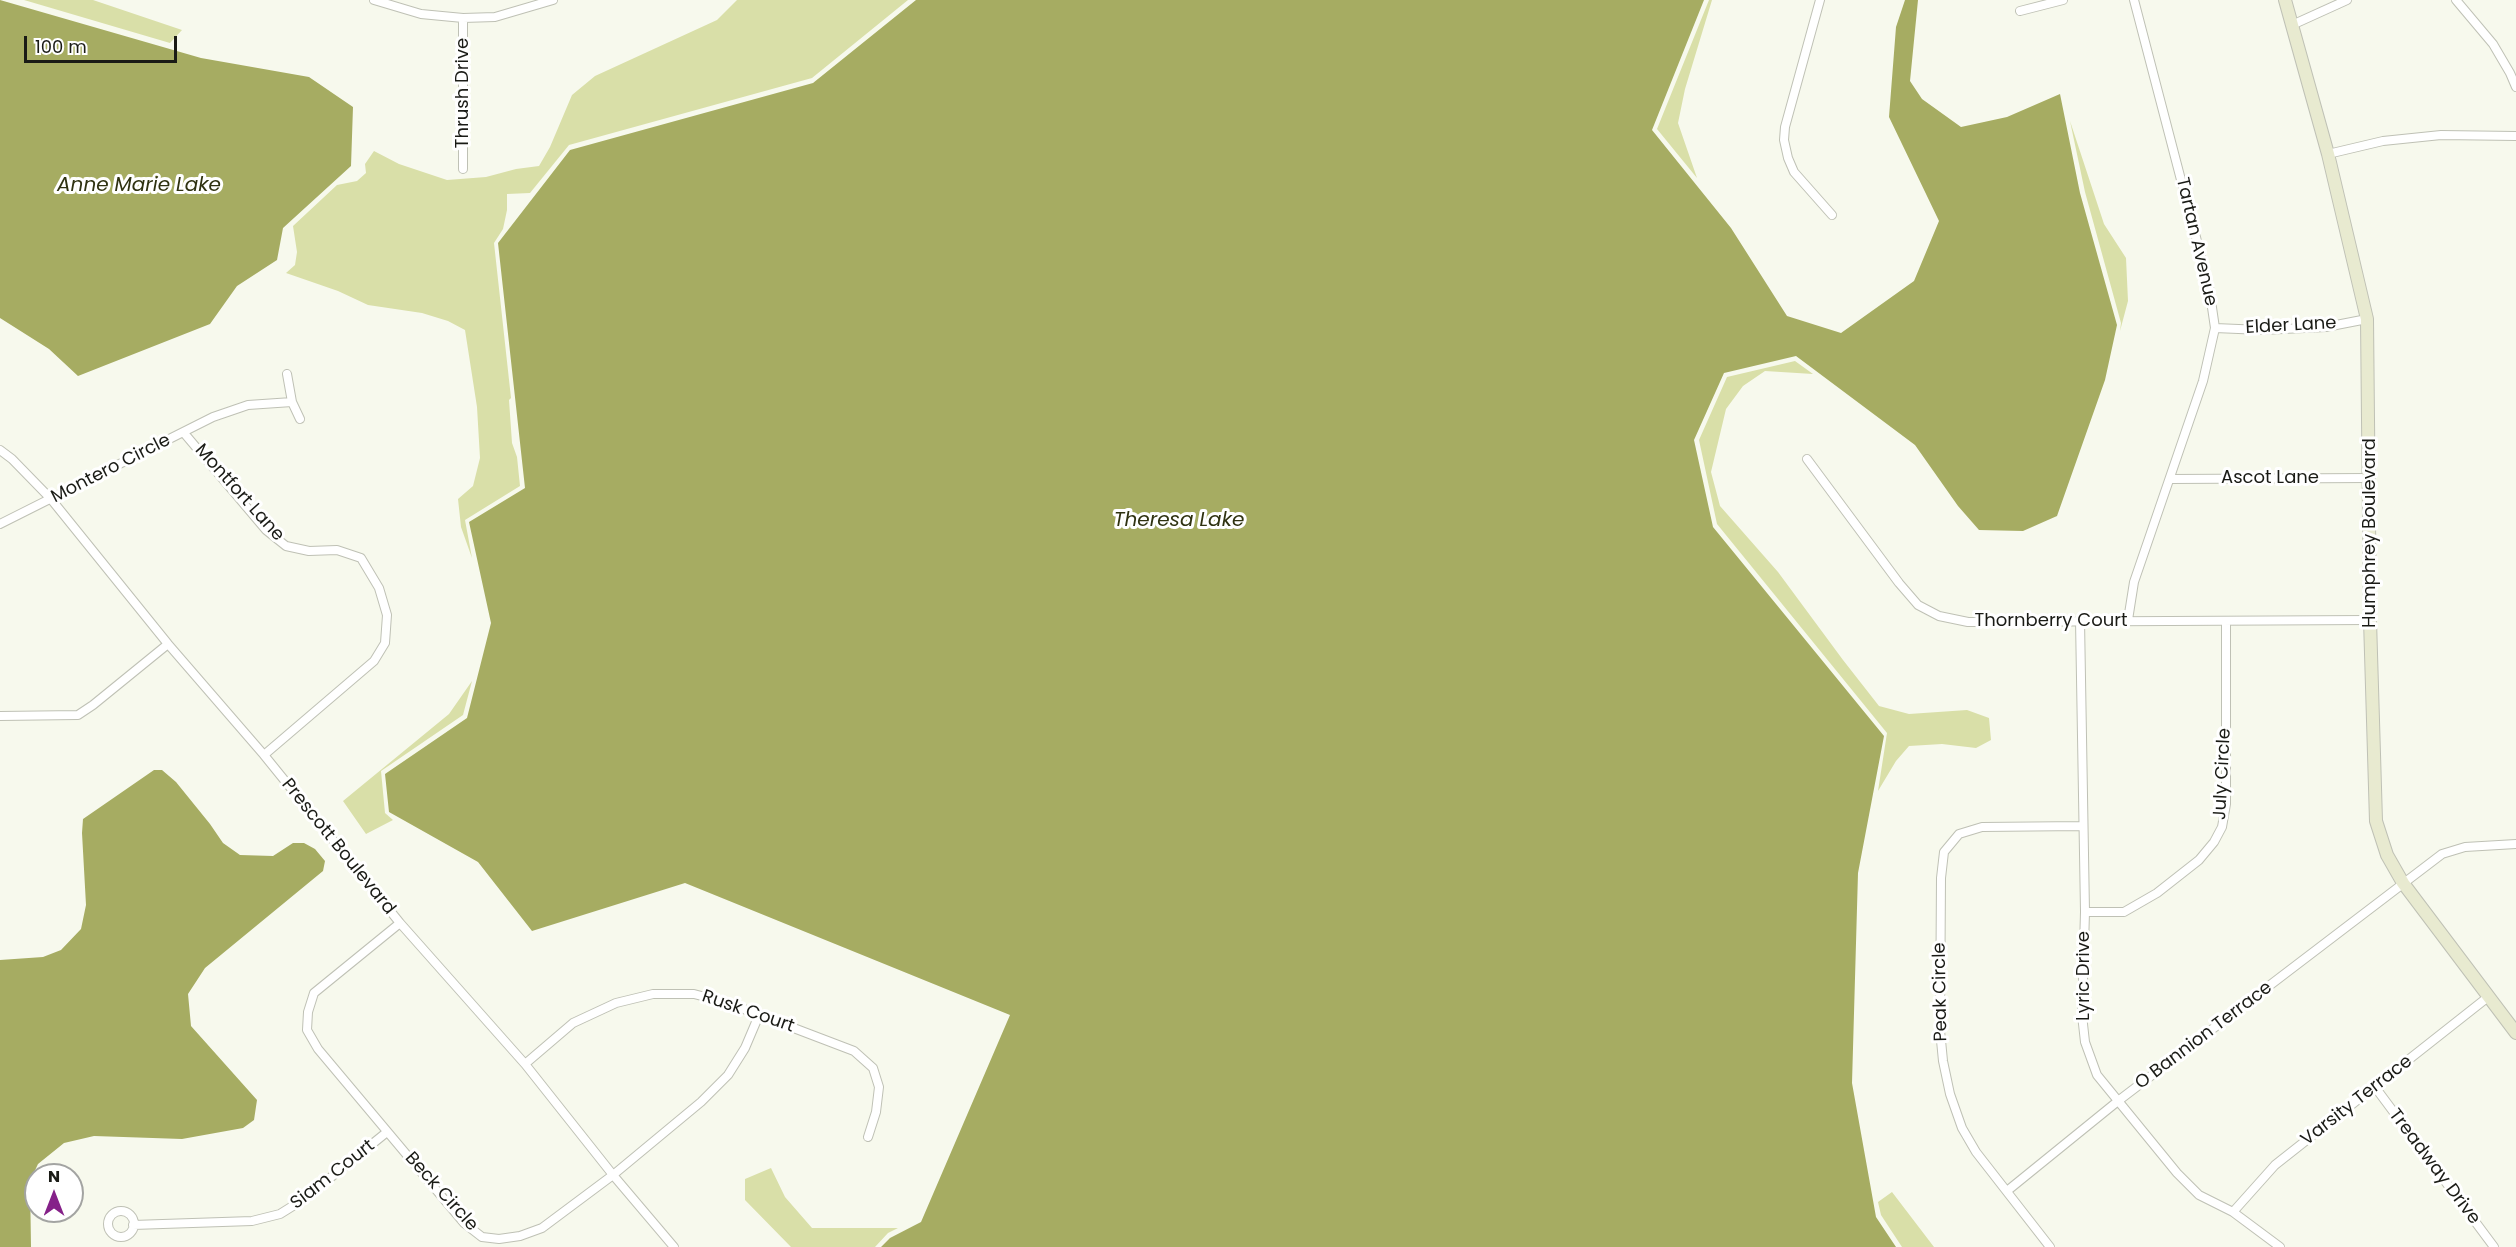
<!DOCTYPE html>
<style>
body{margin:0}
#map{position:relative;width:2516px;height:1247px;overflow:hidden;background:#f7f9ed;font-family:Poppins,sans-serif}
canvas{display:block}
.north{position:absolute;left:24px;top:1163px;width:60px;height:60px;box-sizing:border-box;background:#fff;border:2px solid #a3a4a2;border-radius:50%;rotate:0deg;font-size:16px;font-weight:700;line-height:24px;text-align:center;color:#1a1b16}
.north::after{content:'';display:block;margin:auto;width:21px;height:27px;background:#852189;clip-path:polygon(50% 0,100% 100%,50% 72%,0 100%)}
.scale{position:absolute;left:24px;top:36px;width:153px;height:27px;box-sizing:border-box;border:3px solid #1a1b16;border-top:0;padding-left:8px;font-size:18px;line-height:21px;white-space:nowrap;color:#1a1b16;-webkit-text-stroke:4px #fff;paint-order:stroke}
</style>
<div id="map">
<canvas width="2516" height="1247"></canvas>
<div class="north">N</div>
<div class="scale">100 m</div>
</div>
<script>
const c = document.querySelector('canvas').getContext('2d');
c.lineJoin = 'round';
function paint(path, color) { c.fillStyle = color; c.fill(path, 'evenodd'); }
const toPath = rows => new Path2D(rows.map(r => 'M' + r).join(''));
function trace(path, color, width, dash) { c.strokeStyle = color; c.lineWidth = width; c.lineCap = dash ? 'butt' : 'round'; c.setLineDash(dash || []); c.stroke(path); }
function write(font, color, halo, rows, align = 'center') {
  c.font = font + ' Poppins,sans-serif'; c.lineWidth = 6; c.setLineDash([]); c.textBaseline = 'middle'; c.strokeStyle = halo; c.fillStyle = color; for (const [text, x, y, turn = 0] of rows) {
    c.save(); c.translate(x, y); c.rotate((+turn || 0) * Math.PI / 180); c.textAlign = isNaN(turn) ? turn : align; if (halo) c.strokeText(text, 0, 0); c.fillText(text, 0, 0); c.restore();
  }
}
paint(toPath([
 [24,0,93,0,182,30,170,43],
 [737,0,908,0,812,78,569,145,530,193,507,194,507,210,503,229,494,243,511,398,509,400,512,443,517,457,520,486,465,520,472,558,461,527,458,499,473,486,480,458,477,407,465,330,448,321,422,313,368,305,338,291,286,273,295,265,297,252,293,226,337,185,357,181,366,173,365,164,374,151,399,164,447,180,486,177,516,169,539,166,550,147,572,95,595,76,717,20],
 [1709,0,1712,0,1685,89,1678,123,1697,178,1657,129],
 [2070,121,2104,224,2126,258,2128,301,2120,331,2121,323,2085,192],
 [1795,361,1813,374,1765,371,1743,386,1726,409,1711,472,1720,506,1778,572,1843,660,1879,706,1909,714,1967,710,1989,718,1991,740,1976,748,1942,744,1909,746,1896,761,1878,791,1887,733,1717,524,1699,440,1727,377],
 [472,681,463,715,381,771,385,813,393,820,366,834,343,801,449,714],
 [771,1168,785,1197,812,1228,898,1228,888,1233,875,1247,791,1247,745,1200,745,1179],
 [1892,1192,1934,1247,1902,1247,1881,1215,1878,1202]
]), '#d9dfa8');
paint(toPath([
 [0,0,201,58,309,77,353,107,351,166,283,228,277,260,237,286,210,324,78,376,49,349,0,318],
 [916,0,1704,0,1652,130,1731,228,1787,316,1841,333,1914,281,1939,221,1889,117,1896,27,1905,0,1918,0,1910,81,1922,99,1961,127,2007,117,2060,94,2080,193,2117,325,2105,380,2057,516,2023,531,1979,530,1958,506,1915,445,1796,356,1724,373,1694,440,1713,527,1884,736,1858,873,1852,1083,1876,1217,1896,1247,881,1247,890,1238,921,1222,1010,1015,685,883,532,931,478,862,389,812,385,774,467,718,491,623,469,522,525,488,498,243,570,150,813,83],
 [154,770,162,770,176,782,210,824,223,843,240,855,273,856,293,843,304,843,315,849,325,861,323,871,205,968,188,994,191,1026,257,1100,254,1120,243,1128,182,1139,94,1136,64,1143,38,1164,30,1181,31,1247,0,1247,0,960,43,957,61,950,81,929,86,905,82,833,83,819]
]), '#a6ac62');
const street = toPath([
 [374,0,421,14,463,18,495,17,553,0],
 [1820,0,1785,127,1784,140,1788,158,1794,172,1832,215],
 [2456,0,2493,44,2510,73,2516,87],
 [2020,11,2063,0],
 [463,18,463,169],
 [2292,25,2347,0],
 [2328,154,2383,141,2441,135,2516,136],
 [2215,328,2262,330,2326,327,2367,319],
 [287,374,292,402,300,419],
 [184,433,266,530,286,546,309,551,337,550,361,558,379,588,387,615,385,643,374,661,264,755],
 [0,450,12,459,51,499,168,644,264,755,400,923,525,1064,613,1175,674,1247],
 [1807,459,1899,583,1918,605,1939,616,1968,622,2370,620],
 [2170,479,2370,478],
 [0,524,213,417,248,405,292,402],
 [2080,620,2085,912,2082,1015,2085,1042,2097,1075,2177,1173,2199,1195,2233,1212,2280,1247],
 [2128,620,2134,582,2203,381,2215,328,2209,287,2134,0],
 [0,716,78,715,93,705,168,644],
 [2085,912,2124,912,2157,893,2199,860,2214,842,2222,827,2226,804,2226,621],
 [400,923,314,993,308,1012,307,1030,318,1049,464,1223,482,1237,499,1239,520,1236,542,1228,613,1175,701,1102,728,1075,745,1048,759,1015],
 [525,1064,573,1023,616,1003,653,994,694,994,728,1003,854,1051,873,1068,879,1087,876,1112,868,1137],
 [2375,1087,2494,1247],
 [2007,1191,2118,1101,2442,854,2465,847,2516,844],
 '108 1224a13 13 0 1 1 26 0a13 13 0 1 1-26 0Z',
 [2233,1212,2275,1165,2488,997],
 [133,1225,252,1221,280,1214,304,1199,387,1132],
 [2050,1247,1976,1152,1962,1128,1950,1094,1943,1061,1940,1030,1941,878,1944,852,1959,834,1982,827,2082,826]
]);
const secondary = toPath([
 [2285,0,2328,154,2367,319,2370,620,2376,821,2387,855,2403,883,2516,1033]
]);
trace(street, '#bfc1b5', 10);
trace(secondary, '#bfc1b5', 14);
trace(street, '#fff', 8);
trace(secondary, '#e8ead0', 12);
write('18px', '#1a1b16', '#fff', [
 ["Thrush Drive",463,93,-90],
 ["Tartan Avenue",2196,242,77],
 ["Elder Lane",2291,326,-3],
 ["Montero Circle",111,469,-27],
 ["Ascot Lane",2270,478],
 ["Montfort Lane",239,493,48],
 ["Humphrey Boulevard",2370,533,-90],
 ["Thornberry Court",2051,621],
 ["July Circle",2223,774,-87],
 ["Prescott Boulevard",338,847,51],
 ["Lyric Drive",2084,976,-90],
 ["Peak Circle",1941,992,-91],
 ["Rusk Court",748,1012,19],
 ["O Bannion Terrace",2204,1036,-37],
 ["Varsity Terrace",2357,1101,-38],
 ["Treadway Drive",2434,1167,53],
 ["Siam Court",333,1175,-38],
 ["Beck Circle",441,1192,48]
]);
write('italic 20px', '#2f3211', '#fff', [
 ["Anne Marie Lake",139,186],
 ["Theresa Lake",1179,521]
]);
</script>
